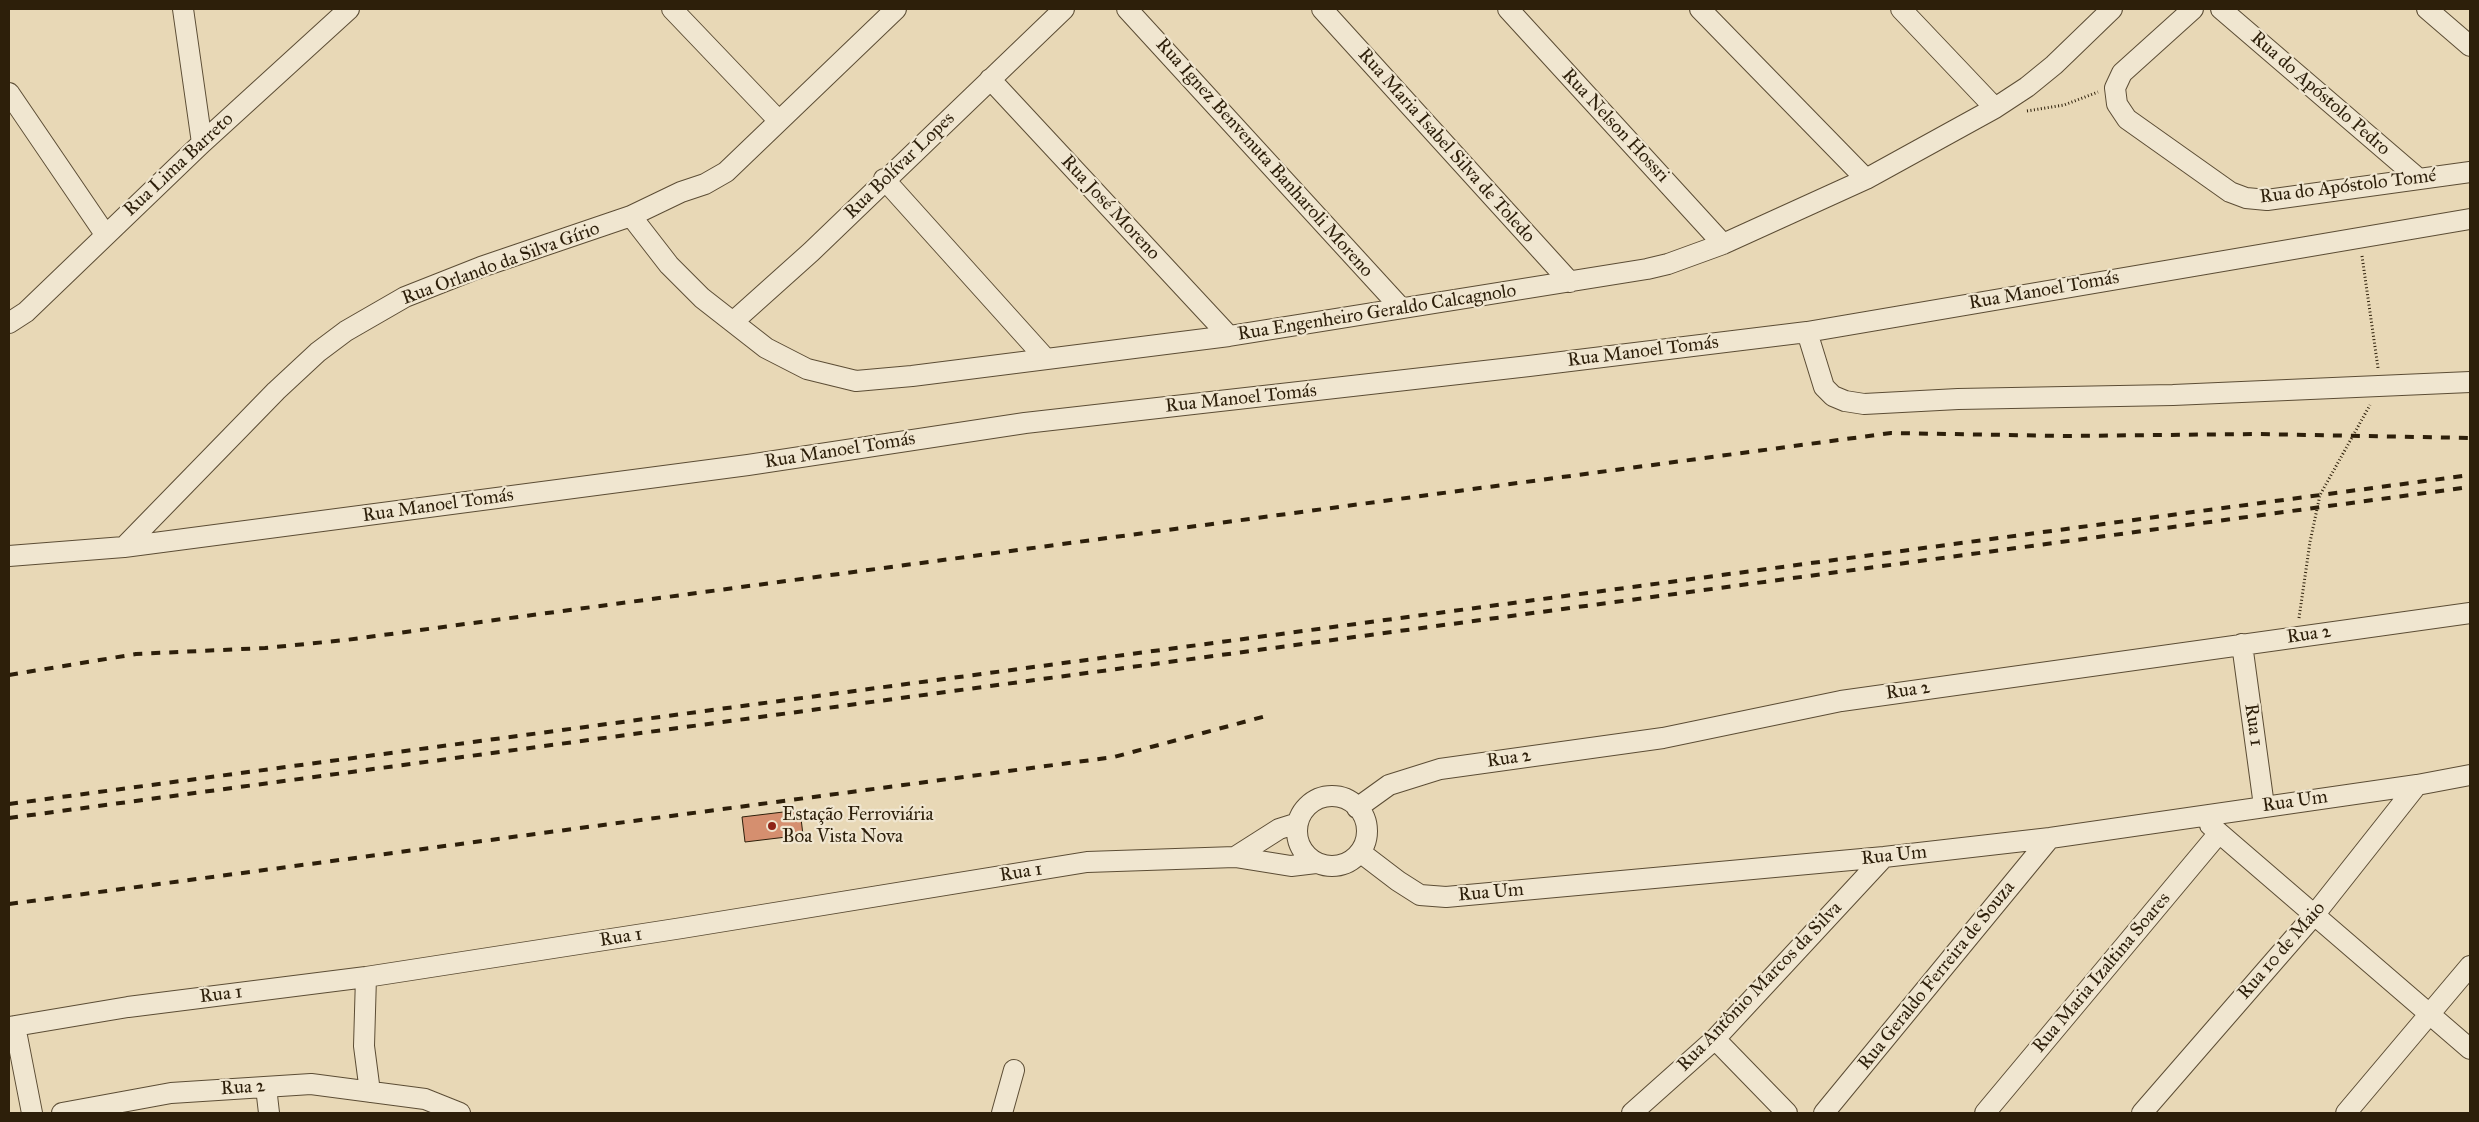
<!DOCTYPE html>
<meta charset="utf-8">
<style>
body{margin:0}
#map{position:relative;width:2479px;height:1122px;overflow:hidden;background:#e8d8b6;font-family:"IM FELL Great Primer",serif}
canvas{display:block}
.frame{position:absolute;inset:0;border:10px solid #2d1f0a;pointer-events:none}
</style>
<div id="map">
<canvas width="2479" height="1122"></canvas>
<div class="frame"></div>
</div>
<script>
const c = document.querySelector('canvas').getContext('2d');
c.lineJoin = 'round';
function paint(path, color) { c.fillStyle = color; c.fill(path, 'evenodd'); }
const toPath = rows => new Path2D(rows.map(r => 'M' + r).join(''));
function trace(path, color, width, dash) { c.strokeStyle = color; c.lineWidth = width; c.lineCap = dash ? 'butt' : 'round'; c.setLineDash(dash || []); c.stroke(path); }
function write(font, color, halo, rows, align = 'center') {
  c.font = font + ' "IM FELL Great Primer",serif'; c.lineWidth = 4.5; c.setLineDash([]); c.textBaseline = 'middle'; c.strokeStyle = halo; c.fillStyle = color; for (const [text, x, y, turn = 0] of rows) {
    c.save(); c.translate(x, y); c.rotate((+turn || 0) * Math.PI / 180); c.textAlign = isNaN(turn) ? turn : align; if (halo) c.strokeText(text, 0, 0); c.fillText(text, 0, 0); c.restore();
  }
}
const building = toPath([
 [800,810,803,835,745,842,742,817,800,810]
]);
paint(building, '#d58f6f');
trace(building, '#2d1f0a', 1);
const minor = toPath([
 [183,9,202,143],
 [672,9,779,121],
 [1127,9,1401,308],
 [1322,9,1570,282],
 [1508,9,1723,244],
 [1700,9,1866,179],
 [1901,9,1995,108],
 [2193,9,2122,73,2115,88,2117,104,2127,119,2230,192,2246,198,2267,200,2470,172],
 [2221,9,2419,179],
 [2427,9,2470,46],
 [990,79,1229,336],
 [9,93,105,234],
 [884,179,1046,359],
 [631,216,669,265,702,298,766,348,807,369,856,381,912,376,1229,336,1647,269,1668,264,1723,244,1866,179,1995,108,2027,87,2054,65,2112,9],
 [734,321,811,252,1064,9],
 [9,323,26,312,202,143,349,9],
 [1807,332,1824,387,1833,396,1845,401,1864,404,1958,399,2173,395,2470,382],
 [124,547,276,391,318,352,346,331,405,297,481,267,631,216,681,192,705,184,726,172,896,9],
 [9,556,124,547,748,465,1025,423,1529,366,1807,332,2470,219],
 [2242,644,2264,806],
 '1297 831a35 35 0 1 1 70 0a35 35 0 1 1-70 0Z',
 [1357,808,1389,785,1440,769,1663,738,1841,701,2470,613],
 [2210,825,2470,1049],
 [1360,852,1398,881,1420,895,1446,897,1884,857,2050,838,2417,785,2470,775],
 [1235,857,1279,829,1298,823],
 [366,977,364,1046,370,1092],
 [15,1026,32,1113],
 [9,1027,128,1007,366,977,682,928,1087,862,1235,857,1291,866,1316,863],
 [1715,1039,1787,1113],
 [266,1087,269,1113],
 [62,1113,171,1093,311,1084,425,1099,460,1113],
 [1002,1113,1014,1070],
 [1632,1113,1715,1039,1884,857],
 [1824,1113,2050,838],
 [1985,1113,2219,833],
 [2142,1113,2315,914,2417,785],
 [2346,1113,2470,966]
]);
trace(minor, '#5c4d35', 22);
trace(toPath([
 [2027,111,2064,105,2098,92],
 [2362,256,2378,368],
 [2299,618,2310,542,2320,495,2370,405]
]), '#2d1f0a', 3, [1, 2.5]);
trace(minor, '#f0e6d0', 20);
trace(toPath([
 [9,675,136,654,265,648,346,640,1891,433,2066,436,2257,434,2470,438],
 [9,804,2470,475],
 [9,818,2470,487],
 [9,904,1114,757,1266,716]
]), '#2d1f0a', 4, [9, 9]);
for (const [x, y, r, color] of [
 [772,826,5,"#8f2418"]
]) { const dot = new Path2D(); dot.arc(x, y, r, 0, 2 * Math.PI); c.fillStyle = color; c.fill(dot); trace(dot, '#f0e6d0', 2); }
write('19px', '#2d1f0a', '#f0e6d0', [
 ["Rua do Apóstolo Pedro",2320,94,41],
 ["Rua Nelson Hossri",1615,126,47],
 ["Rua Maria Isabel Silva de Toledo",1446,146,48],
 ["Rua Ignez Benvenuta Banharoli Moreno",1264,158,48],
 ["Rua Lima Barreto",179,165,-43],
 ["Rua Bolívar Lopes",900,166,-44],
 ["Rua do Apóstolo Tomé",2348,187,-7],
 ["Rua José Moreno",1110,208,47],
 ["Rua Orlando da Silva Gírio",501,264,-20],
 ["Rua Manoel Tomás",2044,291,-10],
 ["Rua Engenheiro Geraldo Calcagnolo",1377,313,-9],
 ["Rua Manoel Tomás",1643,352,-7],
 ["Rua Manoel Tomás",1241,399,-6],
 ["Rua Manoel Tomás",840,451,-9],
 ["Rua Manoel Tomás",438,506,-8],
 ["Rua 2",2309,635,-8],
 ["Rua 2",1908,691,-8],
 ["Rua 1",2253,725,82],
 ["Rua 2",1509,759,-8],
 ["Rua Um",2295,802,-8],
 ["Rua Um",1894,856,-6],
 ["Rua 1",1021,873,-9],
 ["Rua Um",1491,893,-5],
 ["Rua 1",621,938,-9],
 ["Rua 10 de Maio",2282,951,-49],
 ["Rua Maria Izaltina Soares",2102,973,-50],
 ["Rua Geraldo Ferreira de Souza",1937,976,-51],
 ["Rua Antônio Marcos da Silva",1760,987,-46],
 ["Rua 1",221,995,-7],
 ["Rua 2",243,1088,-4]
]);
write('19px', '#2d1f0a', '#f0e6d0', [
 ["Estação Ferroviária",782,815],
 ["Boa Vista Nova",782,837]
], 'left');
</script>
